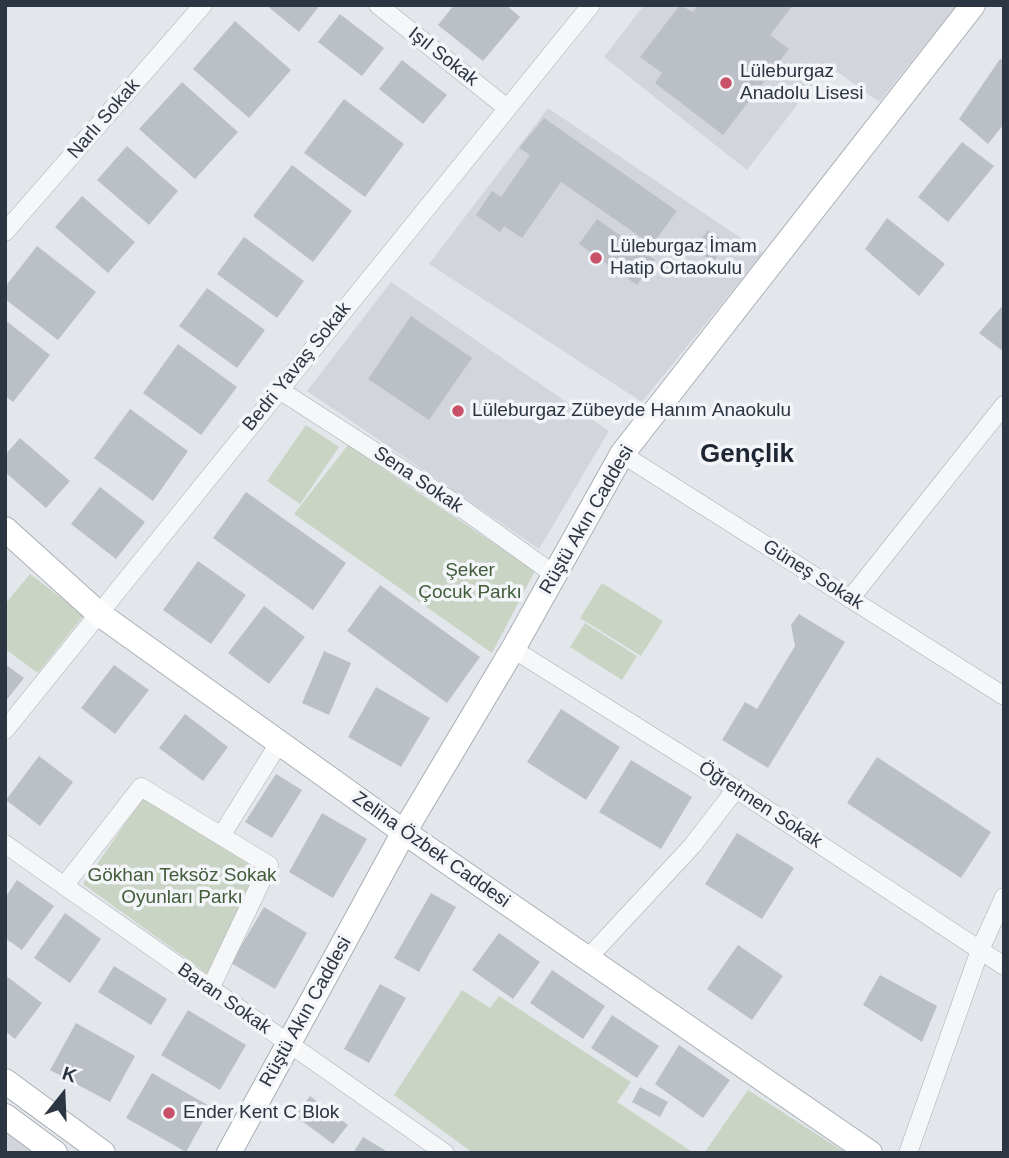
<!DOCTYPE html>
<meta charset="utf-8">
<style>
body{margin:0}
#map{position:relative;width:1009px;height:1158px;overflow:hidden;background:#e3e7eb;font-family:Arial,sans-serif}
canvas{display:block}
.frame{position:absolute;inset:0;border:7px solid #2c3542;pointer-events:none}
.north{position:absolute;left:28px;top:1060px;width:70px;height:70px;-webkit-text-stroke:5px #f3f5f8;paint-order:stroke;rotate:18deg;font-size:19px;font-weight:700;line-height:28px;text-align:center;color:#2c3542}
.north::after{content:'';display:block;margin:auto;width:24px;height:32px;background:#2c3542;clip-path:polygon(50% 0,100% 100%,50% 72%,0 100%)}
</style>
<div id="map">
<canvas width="1009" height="1158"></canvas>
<div class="frame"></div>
<div class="north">K</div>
</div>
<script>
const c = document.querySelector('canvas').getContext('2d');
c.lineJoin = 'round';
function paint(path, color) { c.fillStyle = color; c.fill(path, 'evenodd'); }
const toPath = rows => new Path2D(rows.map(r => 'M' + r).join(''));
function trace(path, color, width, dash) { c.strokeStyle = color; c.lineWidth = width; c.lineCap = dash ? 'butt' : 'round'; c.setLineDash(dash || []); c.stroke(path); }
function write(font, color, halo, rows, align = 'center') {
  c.font = font + ' Arial,sans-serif'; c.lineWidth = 7; c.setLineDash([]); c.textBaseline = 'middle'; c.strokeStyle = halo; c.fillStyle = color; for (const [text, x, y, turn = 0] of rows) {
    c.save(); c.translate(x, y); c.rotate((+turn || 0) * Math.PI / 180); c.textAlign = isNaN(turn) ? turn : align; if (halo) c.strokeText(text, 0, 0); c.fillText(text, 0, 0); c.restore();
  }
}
paint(toPath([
 [644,5,957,5,879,102,828,65,747,170,604,57],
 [548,108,763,253,642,402,429,264],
 [391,282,609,431,539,549,307,391],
 [5,1131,35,1153,5,1153]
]), '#d2d6dc');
paint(toPath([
 [306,425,339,447,300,504,267,481],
 [348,445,535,571,492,653,294,514],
 [30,574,84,615,38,673,5,649,5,604],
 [602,583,663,621,641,656,580,618],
 [585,623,637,656,622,680,570,647],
 [143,798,257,869,209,975,83,884],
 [462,990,490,1008,499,996,631,1082,617,1102,694,1153,473,1153,394,1095],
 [748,1090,846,1153,704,1153]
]), '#cad4c5');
paint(toPath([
 [266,5,320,5,299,32],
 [454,5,506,5,520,17,483,61,438,25],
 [680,5,693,12,698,5,793,5,770,35,789,49,723,135,655,83,662,73,640,57],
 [340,14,384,48,362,76,318,42],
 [235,21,291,70,249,118,193,69],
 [1000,59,1004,61,1004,124,988,144,959,119],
 [402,60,447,95,423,124,379,89],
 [182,82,238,132,195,179,139,129],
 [344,99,404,144,365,197,304,153],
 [544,118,677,211,652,245,561,182,522,238,504,226,500,232,476,215,492,191,501,197,530,155,519,148],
 [962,142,994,166,948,222,918,197],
 [127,146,178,191,149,225,97,180],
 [292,165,352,211,313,262,253,216],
 [82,196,135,242,108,273,55,227],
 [887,218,945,264,919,296,865,249],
 [597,219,655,260,637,285,579,244],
 [708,230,727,243,713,262,694,249],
 [244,237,304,281,277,318,217,274],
 [37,246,96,292,58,340,5,299,5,287],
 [207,288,265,330,237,368,179,326],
 [1004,304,1004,352,979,333],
 [411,316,472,358,429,420,368,379],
 [5,320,50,355,13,402,5,396],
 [178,344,237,387,201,435,143,393],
 [130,409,188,451,153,501,94,458],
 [20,438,70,481,46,508,5,472,5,455],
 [100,487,145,522,116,559,71,524],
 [246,492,346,563,313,610,213,538],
 [198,561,246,595,211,644,163,610],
 [380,585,480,657,447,703,347,631],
 [264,606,305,637,269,684,228,653],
 [799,614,845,642,768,768,722,740,745,702,757,709,795,646,791,625],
 [324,651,351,663,329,715,302,703],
 [5,664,24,678,5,702],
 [114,665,149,690,115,734,81,708],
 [376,687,430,718,401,767,348,737],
 [561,709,620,747,586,800,527,762],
 [185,714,228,747,203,781,159,748],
 [39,756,73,782,40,826,6,800],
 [877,757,991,832,961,878,847,803],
 [631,760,692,797,661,849,599,812],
 [276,774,302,790,272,838,245,822],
 [322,813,367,839,333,898,289,872],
 [737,833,794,868,762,919,705,884],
 [17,880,54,906,22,950,5,938,5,898],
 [431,893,456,907,419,972,394,958],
 [264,907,307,933,275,989,231,963],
 [65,913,101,939,70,983,34,958],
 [499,933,540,962,513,999,472,970],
 [738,945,783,976,752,1020,707,989],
 [114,966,167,999,151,1025,98,992],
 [552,970,605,1006,583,1039,530,1003],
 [5,975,42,1003,15,1039,5,1031],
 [880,975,937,1006,922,1042,863,1005],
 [380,984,406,998,369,1063,344,1049],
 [188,1010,246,1045,220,1090,161,1055],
 [612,1015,659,1046,637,1078,591,1048],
 [76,1023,135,1056,110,1102,50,1070],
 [679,1045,730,1080,703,1118,655,1084],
 [152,1073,211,1107,186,1152,126,1118],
 [640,1087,668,1102,660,1117,632,1102],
 [310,1096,348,1125,333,1144,295,1116],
 [363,1137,383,1149,388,1153,353,1153]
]), '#bbc0c7');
const street = toPath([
 [378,5,507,108],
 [5,232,203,5],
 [278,389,453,502,555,575],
 [622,454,1004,696],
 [850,599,1004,405],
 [513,649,736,789,1004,966],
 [5,730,591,5],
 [221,836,279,743],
 [5,844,445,1153],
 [64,886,141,787,269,865,210,989],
 [588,958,692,846,736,789],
 [908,1153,980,950,1004,897]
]);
const secondary = toPath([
 [5,529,98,613,404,832,870,1153],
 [5,1081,103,1153],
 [5,1116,55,1153],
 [229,1153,404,832,513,649,622,454,973,5]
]);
trace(street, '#a8aeb5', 19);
trace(secondary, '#a8aeb5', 26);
trace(street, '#f6f7f9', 18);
trace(secondary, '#fff', 24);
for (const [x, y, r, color] of [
 [726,83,7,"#c85069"],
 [596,258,7,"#c85069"],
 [458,411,7,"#c85069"],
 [169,1113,7,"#c85069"]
]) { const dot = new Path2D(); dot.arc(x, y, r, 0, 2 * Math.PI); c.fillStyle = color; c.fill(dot); trace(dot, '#f3f5f8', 2.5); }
write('19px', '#2c3542', '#f3f5f8', [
 ["Işıl Sokak",443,57,38],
 ["Narlı Sokak",104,119,-49],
 ["Bedri Yavaş Sokak",297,367,-51],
 ["Sena Sokak",418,480,34],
 ["Rüştü Akın Caddesi",587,520,-60],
 ["Güneş Sokak",813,575,32],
 ["Öğretmen Sokak",760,805,33],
 ["Zeliha Özbek Caddesi",431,850,35],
 ["Baran Sokak",224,999,35],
 ["Rüştü Akın Caddesi",306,1012,-61]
]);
write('19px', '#2c3542', '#f3f5f8', [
 ["Lüleburgaz",740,72],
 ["Anadolu Lisesi",740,94],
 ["Lüleburgaz İmam",610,247],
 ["Hatip Ortaokulu",610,269],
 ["Lüleburgaz Zübeyde Hanım Anaokulu",472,411],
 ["Ender Kent C Blok",183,1113]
], 'left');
write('19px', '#435d3a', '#f3f5f8', [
 ["Şeker",470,571],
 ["Çocuk Parkı",470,593],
 ["Gökhan Teksöz Sokak",182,876],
 ["Oyunları Parkı",182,898]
]);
write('bold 26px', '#1e2633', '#f3f5f8', [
 ["Gençlik",747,455]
]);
</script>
